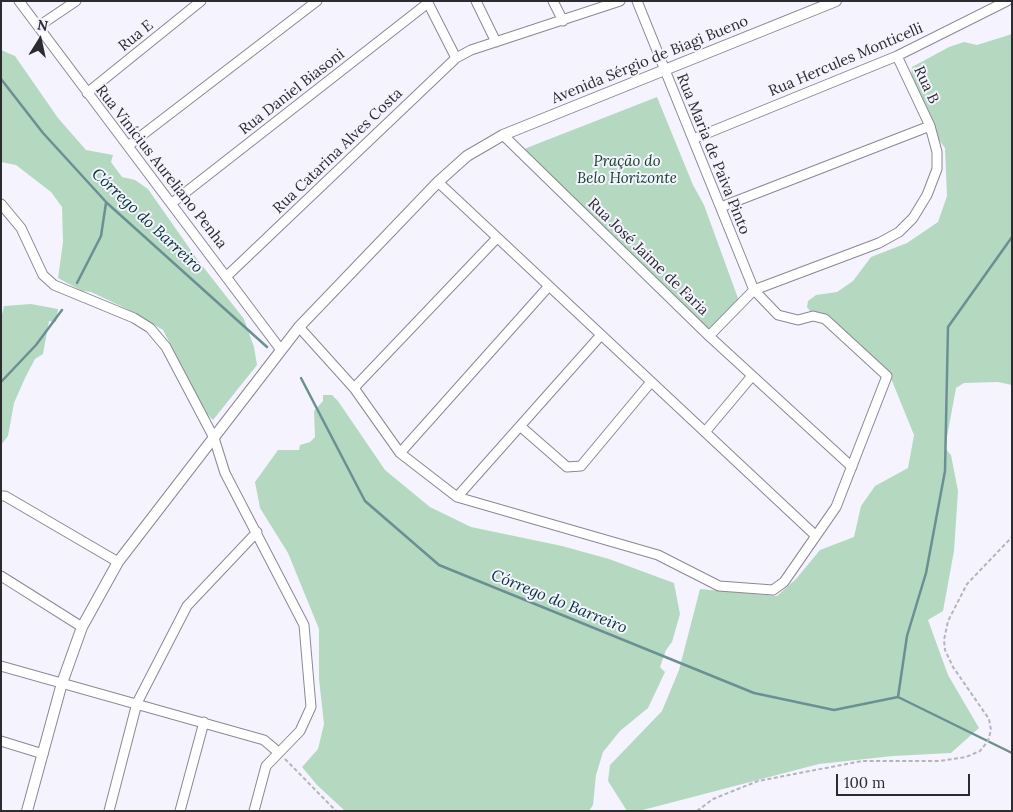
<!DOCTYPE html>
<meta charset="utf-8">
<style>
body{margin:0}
#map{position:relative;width:1013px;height:812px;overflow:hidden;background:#f5f4fe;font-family:Lora,serif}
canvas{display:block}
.frame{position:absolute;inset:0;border:2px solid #2c2b30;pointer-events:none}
.north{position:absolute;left:15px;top:15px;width:50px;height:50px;-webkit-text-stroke:4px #f5f4fe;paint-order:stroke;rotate:10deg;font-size:14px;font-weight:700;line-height:20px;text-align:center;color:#2c2b30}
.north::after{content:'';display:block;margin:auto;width:18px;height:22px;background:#2c2b30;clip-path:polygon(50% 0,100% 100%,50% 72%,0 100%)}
.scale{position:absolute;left:836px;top:774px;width:134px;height:22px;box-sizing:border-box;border:2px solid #2c2b30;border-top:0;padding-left:6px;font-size:15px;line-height:18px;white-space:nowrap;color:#2c2b30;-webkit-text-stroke:4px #f5f4fe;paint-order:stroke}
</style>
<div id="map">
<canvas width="1013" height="812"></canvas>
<div class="frame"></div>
<div class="north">N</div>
<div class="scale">100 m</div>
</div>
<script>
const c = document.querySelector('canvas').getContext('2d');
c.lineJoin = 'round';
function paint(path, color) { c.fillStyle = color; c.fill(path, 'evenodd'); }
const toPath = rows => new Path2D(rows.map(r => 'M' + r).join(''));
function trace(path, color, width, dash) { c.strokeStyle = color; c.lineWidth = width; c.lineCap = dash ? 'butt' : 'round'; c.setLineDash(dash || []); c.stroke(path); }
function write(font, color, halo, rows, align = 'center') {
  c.font = font + ' Lora,serif'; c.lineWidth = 4; c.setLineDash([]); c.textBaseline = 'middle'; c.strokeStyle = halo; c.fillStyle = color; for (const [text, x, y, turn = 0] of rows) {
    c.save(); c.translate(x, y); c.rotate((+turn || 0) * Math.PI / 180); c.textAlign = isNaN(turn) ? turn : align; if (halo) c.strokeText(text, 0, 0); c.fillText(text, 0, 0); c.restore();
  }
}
paint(toPath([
 [1012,34,1012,385,998,382,964,383,956,388,945,448,951,455,958,491,954,551,943,611,928,620,948,675,979,728,951,753,893,756,819,764,639,811,627,811,608,781,610,765,662,711,679,670,700,589,777,596,796,579,820,550,854,537,861,506,875,486,908,468,914,435,890,376,850,335,837,333,813,315,807,307,808,301,816,295,837,292,853,281,871,257,907,243,938,222,947,196,945,148,939,140,927,108,916,90,911,75,912,67,949,47,964,42,977,45],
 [1,50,15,56,58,118,86,150,113,155,111,162,122,177,135,180,148,189,197,259,244,319,254,347,257,365,213,420,206,413,163,330,127,309,91,292,82,291,58,278,63,242,62,207,51,192,16,165,1,162],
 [657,97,693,185,704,205,739,301,709,331,524,149],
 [31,304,58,309,56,322,49,321,43,354,35,359,25,378,14,403,8,436,1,445,1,319,4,306],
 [323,395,332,395,338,401,385,470,430,507,471,527,562,546,609,559,674,583,680,614,672,642,666,650,660,667,665,672,648,708,620,731,603,752,596,775,593,805,589,811,345,811,317,785,302,767,318,749,324,724,319,679,319,629,288,553,260,508,255,482,278,450,299,450,300,445,310,442,315,437,314,411,323,401]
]), '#b5d8c1');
trace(toPath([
 [1,79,43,133,107,203,267,347],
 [77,283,101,236,106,203],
 [301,378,365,501,439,565,754,693,834,710,898,697],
 [1,382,36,345,62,310],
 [898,697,907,636,926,573,945,471,948,327,1012,237],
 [898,697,1012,753]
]), '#6b9094', 2.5);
const minor = toPath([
 [19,1,281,350],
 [427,1,456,58],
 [476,1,496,42],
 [553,1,563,21],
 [39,26,76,1],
 [87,93,201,1],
 [503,135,709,336,852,467],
 [693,139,897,56,1007,1],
 [128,146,317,1],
 [438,182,816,536],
 [172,203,428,3],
 [1,204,21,228,43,275,54,285,134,318,150,328,166,347,214,438,225,473,304,625,311,707,300,731,266,766,254,811],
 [721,207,930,126],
 [228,275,456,58,471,50,620,1],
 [299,327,354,388,400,453,457,497,658,555,719,586,773,590,784,582,836,507,887,376,825,319,813,316,798,320,778,315,754,290,637,1],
 [709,336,754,290,879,243,899,232,913,218,927,195,937,169,937,152,930,126,897,56],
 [354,388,497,238],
 [520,426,567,467,581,466,651,382],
 [705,432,752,376],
 [400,453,549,286],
 [1,496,5,496,118,562],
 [457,497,601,335],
 [1,576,82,627],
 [1,666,264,740,278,752],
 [1,741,43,754],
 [109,811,137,703,187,606,257,532],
 [180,811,204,722]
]);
const tertiary = toPath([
 [27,811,62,683,82,627,118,562,299,327,438,182,467,156,503,135,836,1]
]);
trace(minor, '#898893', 11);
trace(tertiary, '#898893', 12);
trace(toPath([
 [285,759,336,811],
 [697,811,713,799,758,781,862,761,940,761,966,757,980,751,988,741,991,730,989,719,953,667,945,650,944,640,948,621,967,584,1012,537]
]), '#b5b4bc', 2, [4, 2.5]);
trace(minor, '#fff', 9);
trace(tertiary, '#fff', 10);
write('15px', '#2c2b30', '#f5f4fe', [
 ["Rua E",136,36,-39],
 ["Avenida Sérgio de Biagi Bueno",650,60,-22],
 ["Rua Hercules Monticelli",846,60,-23],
 ["Rua B",926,85,65],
 ["Rua Daniel Biasoni",292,92,-38],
 ["Rua Catarina Alves Costa",338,151,-44],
 ["Rua Maria de Paiva Pinto",713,154,68],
 ["Rua Vinícius Aureliano Penha",161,167,52],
 ["Rua José Jaime de Faria",648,257,44]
]);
write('italic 15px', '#0f4027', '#f5f4fe', [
 ["Pração do",627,162],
 ["Belo Horizonte",627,179]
]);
write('italic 16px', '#003437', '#f5f4fe', [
 ["Córrego do Barreiro",147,221,43],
 ["Córrego do Barreiro",559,602,22]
]);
</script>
